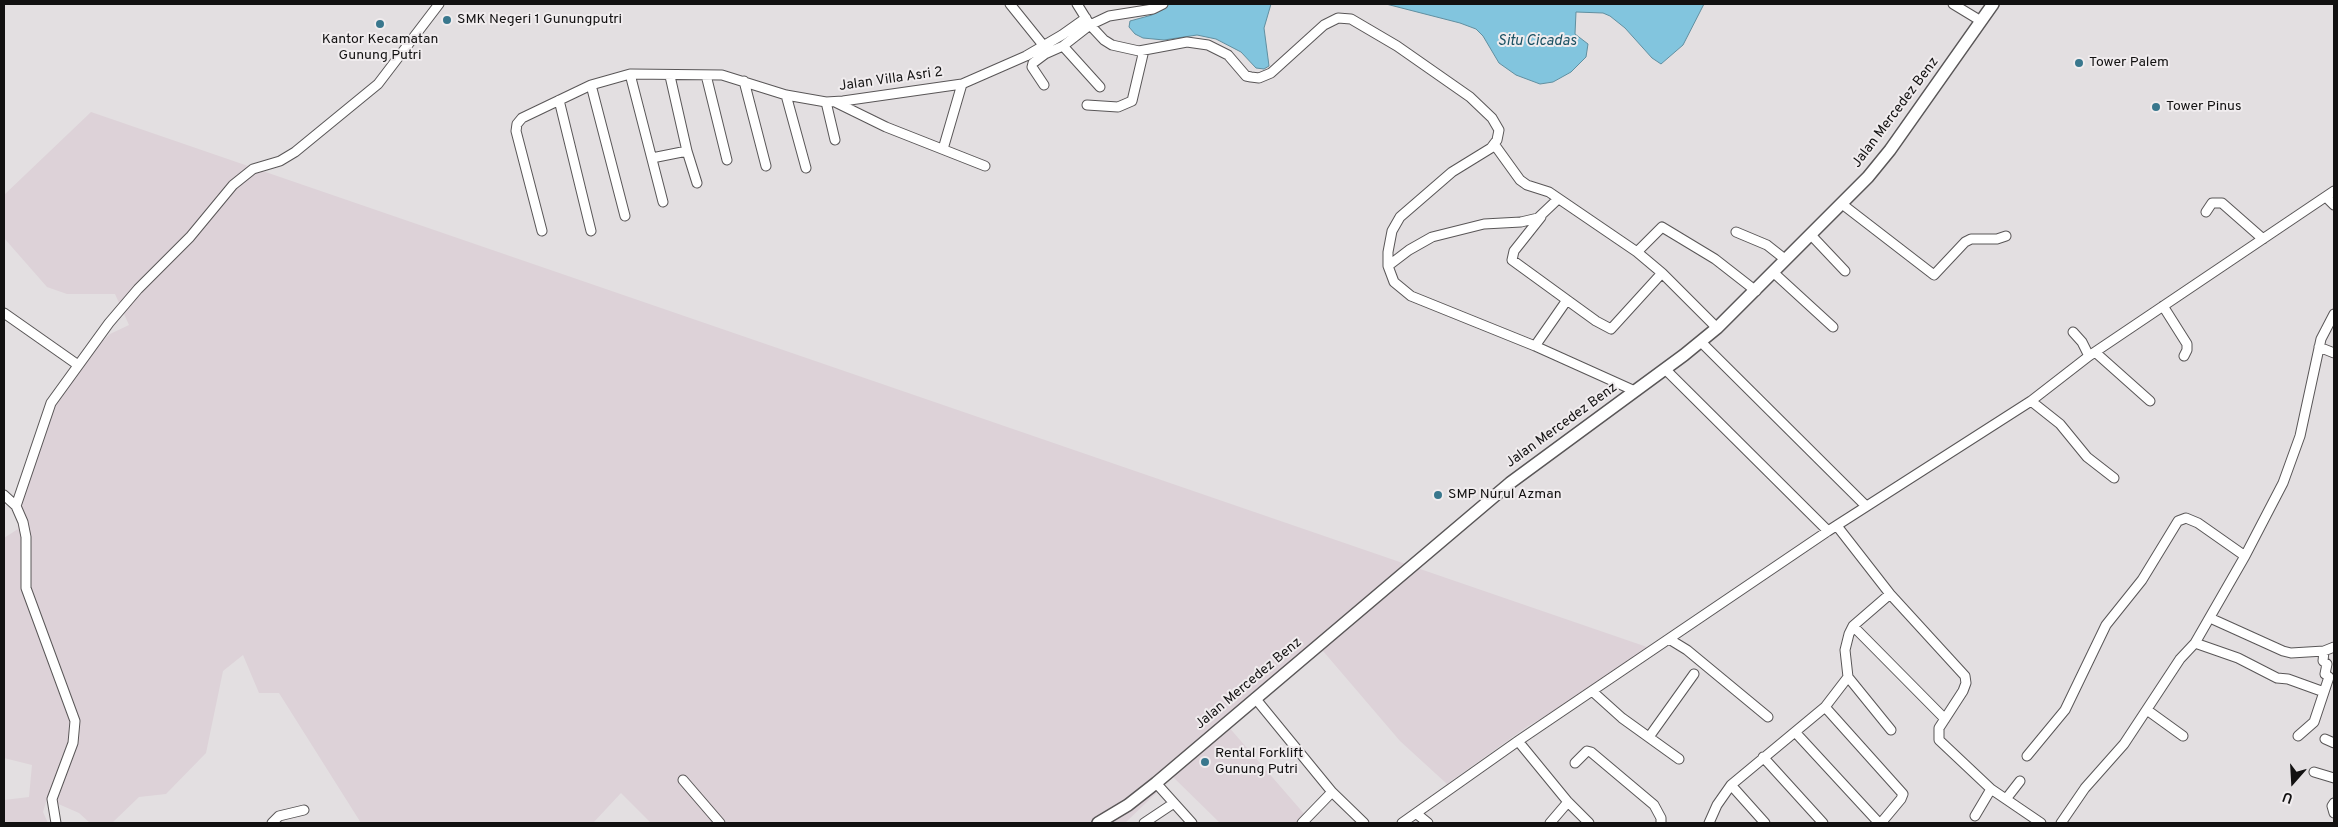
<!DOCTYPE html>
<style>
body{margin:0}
#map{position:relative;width:2338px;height:827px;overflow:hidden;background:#e3dfe1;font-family:Overpass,sans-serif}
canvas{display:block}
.frame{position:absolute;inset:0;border:5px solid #121111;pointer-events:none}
.north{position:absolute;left:2268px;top:757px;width:50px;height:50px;-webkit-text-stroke:4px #f0ecee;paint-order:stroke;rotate:199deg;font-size:14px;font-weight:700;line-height:20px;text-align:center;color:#121111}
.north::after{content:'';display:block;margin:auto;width:18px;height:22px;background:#121111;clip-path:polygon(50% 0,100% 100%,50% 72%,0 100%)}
</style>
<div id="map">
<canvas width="2338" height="827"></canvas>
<div class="frame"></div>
<div class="north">U</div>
</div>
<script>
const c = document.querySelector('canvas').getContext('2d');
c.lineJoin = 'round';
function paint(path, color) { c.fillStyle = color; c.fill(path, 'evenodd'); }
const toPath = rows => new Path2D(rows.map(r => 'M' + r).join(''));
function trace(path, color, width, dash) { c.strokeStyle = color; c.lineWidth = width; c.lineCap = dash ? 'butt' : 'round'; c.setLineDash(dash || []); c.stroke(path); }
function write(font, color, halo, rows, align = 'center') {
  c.font = font + ' Overpass,sans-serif'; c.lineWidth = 4; c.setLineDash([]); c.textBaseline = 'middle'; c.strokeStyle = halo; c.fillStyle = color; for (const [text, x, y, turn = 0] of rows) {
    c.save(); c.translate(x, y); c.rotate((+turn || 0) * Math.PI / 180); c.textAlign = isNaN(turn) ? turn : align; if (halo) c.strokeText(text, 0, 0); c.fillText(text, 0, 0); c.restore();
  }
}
paint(toPath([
 [91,112,1647,647,1600,685,1528,726,1447,784,1400,741,1323,651,1227,725,1306,816,1299,823,1220,823,1173,777,1125,823,651,823,621,793,593,823,361,823,279,693,259,693,243,655,223,671,206,753,166,794,139,797,112,823,90,823,79,813,47,799,43,812,48,823,4,823,4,800,29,797,32,765,4,758,4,538,18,529,17,504,48,409,88,354,110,334,129,325,115,294,67,294,47,287,4,238,4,195]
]), '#ddd2d8');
const water = toPath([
 [1167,4,1271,4,1264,28,1269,66,1264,69,1256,68,1241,52,1216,39,1197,35,1164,40,1143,38,1135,34,1129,27,1130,21,1152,15,1167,4],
 [1386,4,1704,4,1683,45,1661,64,1652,58,1625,28,1610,16,1603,13,1576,12,1575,34,1588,44,1586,57,1571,72,1553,82,1540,84,1516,75,1499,63,1483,36,1476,29,1460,23,1386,4]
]);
paint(water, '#82c5de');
trace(water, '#608fa0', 1);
const minor = toPath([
 [1010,4,1043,45],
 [1077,4,1090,25,1104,40,1112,45,1139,51,1187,42,1208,45,1228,55,1246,76,1251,77,1259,78,1271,73,1324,25,1338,18,1351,19,1397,46,1470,97,1492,118,1499,130,1497,140,1491,148,1452,172,1400,217,1392,231,1388,252,1388,266,1394,282,1411,296,1535,346,1635,391],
 [1953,4,1981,21],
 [1063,46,1100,87],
 [630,74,663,202],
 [706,75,727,160],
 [670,76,687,151,697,183],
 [744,81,766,166],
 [591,85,625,216],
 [1044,85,1032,67,1033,63,1045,54,1063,46,1090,25,1109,16,1153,9,1163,4],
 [786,95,806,168],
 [559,100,591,231],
 [826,102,835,140],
 [835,102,886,127,985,166],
 [1087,105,1118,107,1132,101,1144,50],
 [1494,144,1520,180,1527,185,1549,192,1637,252,1662,273,1717,328],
 [943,149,962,84],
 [652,158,687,151],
 [2326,197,2334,205],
 [1842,204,1934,275,1965,242,1971,239,1997,239,2006,236],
 [2206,212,2212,203,2222,203,2263,239],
 [542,231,516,131,517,124,522,118,591,85,630,74,722,75,786,95,826,102,843,101,962,84,1026,56,1062,35,1086,18],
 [1736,232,1767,245,1786,260],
 [1811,235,1845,271],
 [1637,252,1662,227,1715,259,1756,291],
 [1388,266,1409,250,1432,237,1484,224,1521,222,1538,218,1558,199],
 [1774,273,1833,327],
 [1567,300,1596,321,1611,329,1662,273],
 [2163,306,2187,344,2187,350,2184,356],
 [4,313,78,365],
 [2073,332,2082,342,2089,356],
 [1701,342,1866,506],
 [1535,346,1567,300,1512,260,1514,251,1541,217],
 [2319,347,2334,353],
 [2095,352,2150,401],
 [1665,369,1828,531],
 [2031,401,2060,424,2087,457,2114,478],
 [4,495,16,506,23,522,26,537,26,588,75,721,73,743,52,799,56,823],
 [16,506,51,403,109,323,138,289,190,237,233,185,253,169,280,161,295,152,378,84,439,4],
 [1837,526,1890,594,1965,676,1966,683,1963,691,1939,728,1939,740,1991,789,2041,823],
 [2210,618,2283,651,2291,653,2324,651,2334,647],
 [1853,626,1945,719],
 [1669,639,1687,650,1768,717],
 [2195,643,2238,658,2277,678,2288,679,2324,692],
 [1848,677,1891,730],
 [1592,691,1622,718,1679,759],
 [1255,698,1332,792,1364,823],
 [1825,707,1903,794,1901,799,1881,823],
 [2147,710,2183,736],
 [1795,732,1879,823],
 [2298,736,2314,722,2329,677,2325,674,2327,664,2323,661,2324,651],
 [1649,737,1694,674],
 [2325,739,2334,743],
 [1518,741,1568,802,1589,823],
 [2027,756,2065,710,2106,625,2142,580,2178,521,2186,518,2198,523,2245,556],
 [1763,757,1823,823],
 [1575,763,1587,751,1591,752,1654,805,1661,818,1661,823],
 [2314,772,2334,778],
 [683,780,720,823],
 [1156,783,1192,823],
 [1731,785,1765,823],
 [2006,799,2020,781],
 [2334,803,2332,806,2334,813],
 [1417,814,1428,823],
 [1975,816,1991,789],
 [272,823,279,816,304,810],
 [1144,823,1174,803],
 [1302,823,1332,792],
 [1402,823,1518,741,1828,531,2031,401,2089,356,2334,191],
 [1550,823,1568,802],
 [1709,823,1717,805,1731,785,1825,707,1848,677,1845,650,1849,634,1853,626,1890,594],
 [2061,823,2085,788,2124,744,2180,659,2195,643,2245,556,2283,483,2300,436,2321,339,2334,314]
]);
const major = toPath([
 [1098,823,1128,805,1156,783,1510,483,1684,355,1717,328,1868,177,1890,150,1993,4]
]);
trace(minor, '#595657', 11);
trace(major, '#595657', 14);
trace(minor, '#fff', 9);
trace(major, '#fff', 11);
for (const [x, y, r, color] of [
 [447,20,5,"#39778d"],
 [380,24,5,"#39778d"],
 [2079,63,5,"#39778d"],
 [2156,107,5,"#39778d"],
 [1438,495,5,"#39778d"],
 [1205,762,5,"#39778d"]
]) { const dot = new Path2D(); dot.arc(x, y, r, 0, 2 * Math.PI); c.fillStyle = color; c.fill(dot); trace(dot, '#f0ecee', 2); }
write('14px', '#121111', '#f0ecee', [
 ["SMK Negeri 1 Gunungputri",457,20],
 ["Kantor Kecamatan",380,40,"center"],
 ["Gunung Putri",380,56,"center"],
 ["Tower Palem",2089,63],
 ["Tower Pinus",2166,107],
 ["SMP Nurul Azman",1448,495],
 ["Rental Forklift",1215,754],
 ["Gunung Putri",1215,770]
], 'left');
write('14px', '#121111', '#f0ecee', [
 ["Jalan Villa Asri 2",891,80,-8],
 ["Jalan Mercedez Benz",1896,113,-53],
 ["Jalan Mercedez Benz",1562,426,-36],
 ["Jalan Mercedez Benz",1249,684,-40]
]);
write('italic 15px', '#1a5163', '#f0ecee', [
 ["Situ Cicadas",1537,42]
]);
</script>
